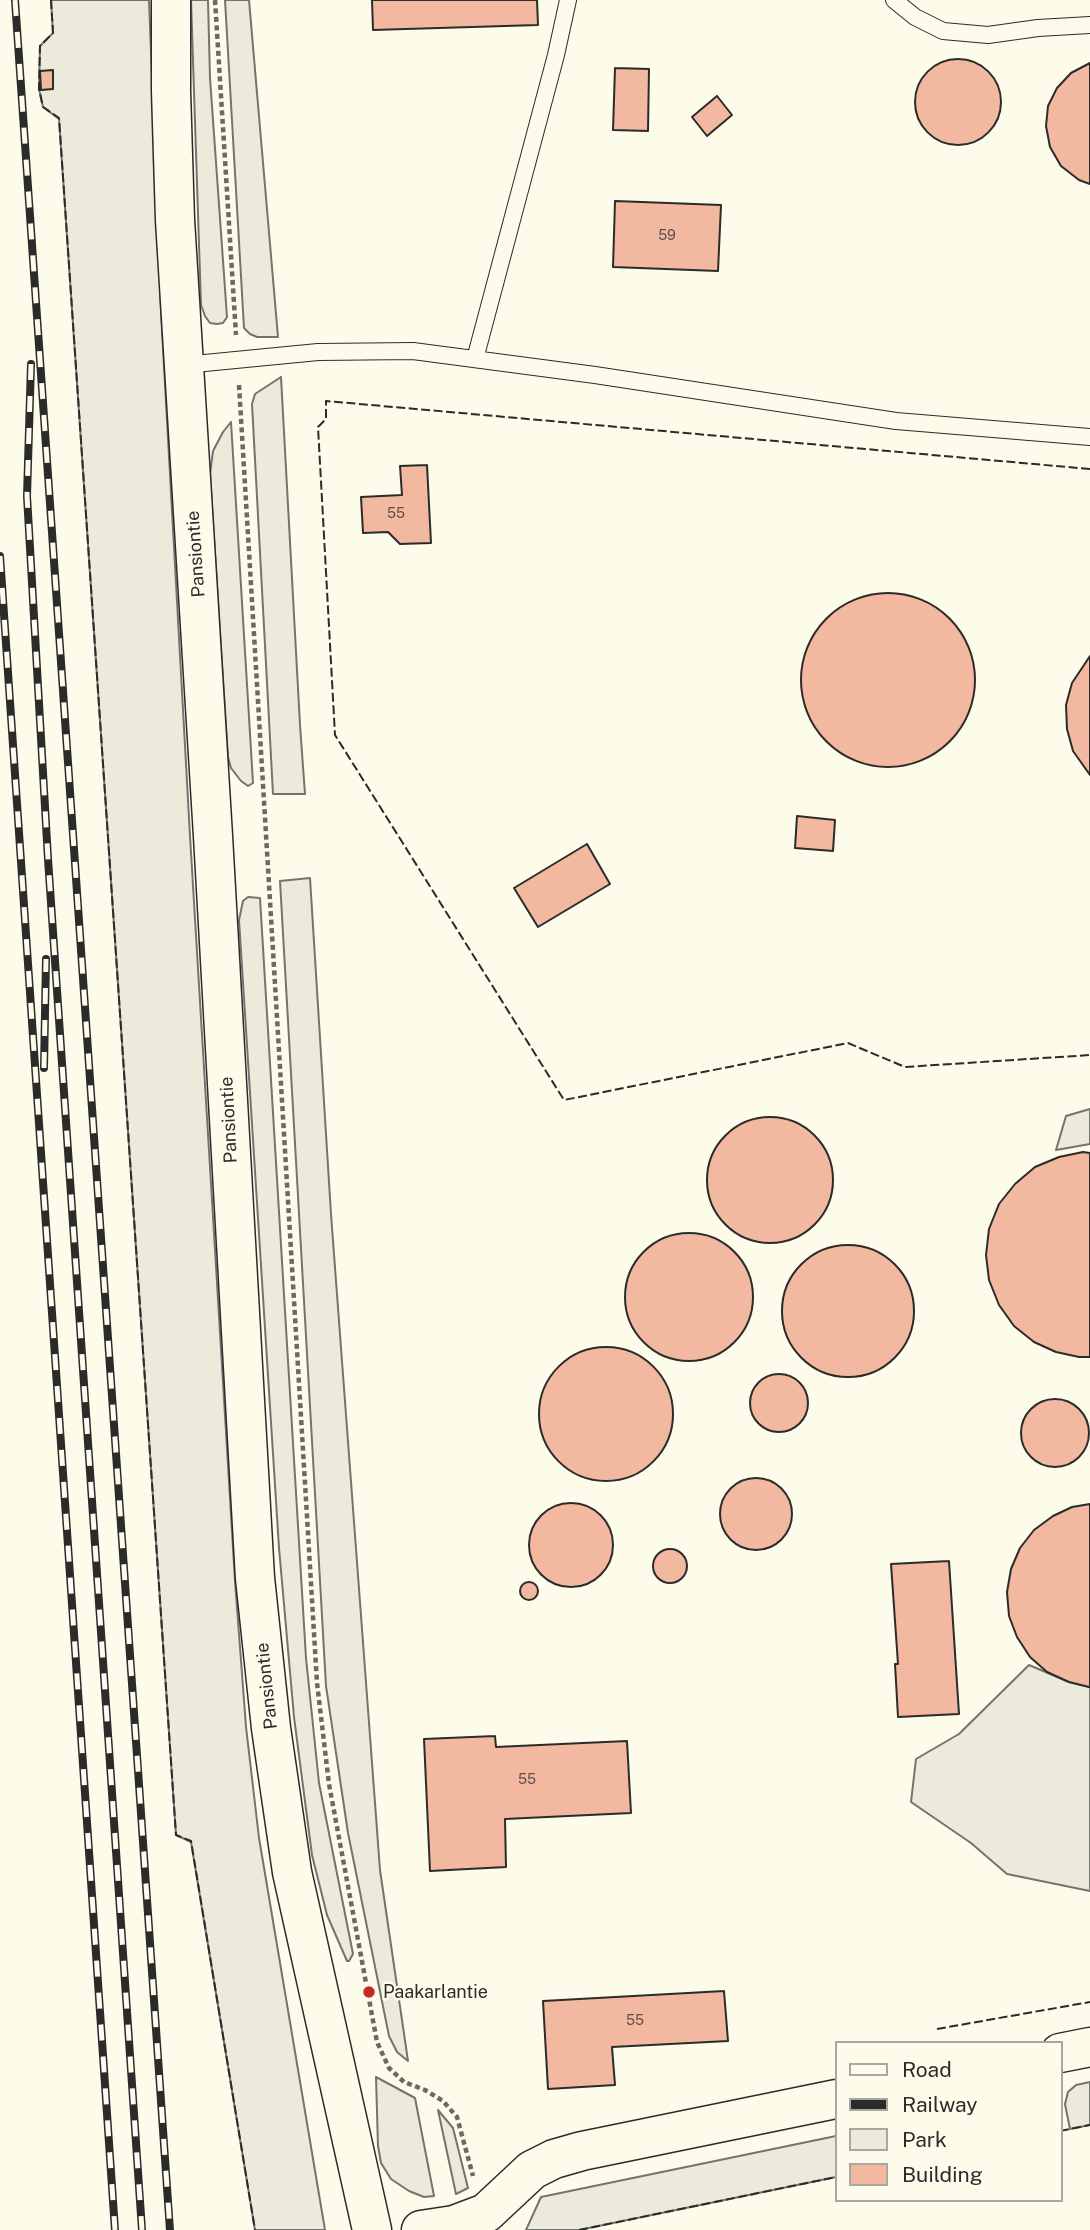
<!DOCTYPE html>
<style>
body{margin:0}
#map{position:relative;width:1090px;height:2230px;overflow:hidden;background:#fdfbea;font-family:"Public Sans",sans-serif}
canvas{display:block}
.legend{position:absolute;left:835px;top:2041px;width:228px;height:161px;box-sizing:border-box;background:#fdfbea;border:2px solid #a9a89e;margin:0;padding:9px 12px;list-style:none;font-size:21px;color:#2b2b2b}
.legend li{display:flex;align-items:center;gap:14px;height:35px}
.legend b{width:35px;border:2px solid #a9a89e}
</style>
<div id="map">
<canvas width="1090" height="2230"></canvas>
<ul class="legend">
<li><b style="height:9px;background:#fdfbea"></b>Road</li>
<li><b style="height:9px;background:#2b2b2b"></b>Railway</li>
<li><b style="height:19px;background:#ecebdb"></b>Park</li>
<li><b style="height:19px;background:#f2b8a0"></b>Building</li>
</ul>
</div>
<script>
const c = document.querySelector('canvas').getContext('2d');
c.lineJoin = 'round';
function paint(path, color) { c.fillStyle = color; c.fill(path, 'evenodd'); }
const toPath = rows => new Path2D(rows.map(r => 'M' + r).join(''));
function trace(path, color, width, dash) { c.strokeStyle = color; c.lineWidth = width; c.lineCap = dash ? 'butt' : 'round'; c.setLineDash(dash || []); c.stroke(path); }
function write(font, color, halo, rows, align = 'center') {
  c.font = font + ' "Public Sans",sans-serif'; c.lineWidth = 5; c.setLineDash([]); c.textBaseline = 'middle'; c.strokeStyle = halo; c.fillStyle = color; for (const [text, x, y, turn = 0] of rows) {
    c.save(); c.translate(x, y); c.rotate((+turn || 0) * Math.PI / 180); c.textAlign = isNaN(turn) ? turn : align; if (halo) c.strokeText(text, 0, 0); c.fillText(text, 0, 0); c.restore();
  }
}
const green = toPath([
 [51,0,149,0,161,312,190,836,235,1581,246,1727,259,1838,325,2230,255,2230,191,1842,176,1835,59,119,43,107,39,89,40,46,53,33,51,0],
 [191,0,208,0,210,78,227,317,223,323,217,324,210,323,205,316,201,305,191,0],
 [225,0,249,0,278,337,257,337,250,334,244,328,225,0],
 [281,377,300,725,305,794,273,794,252,404,255,394,281,377],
 [231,422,253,783,248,786,241,781,231,768,228,757,210,474,213,451,223,432,231,422],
 [310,878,331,1214,380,1870,408,2061,397,2052,389,2036,348,1833,326,1686,280,881,310,878],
 [248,897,260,898,306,1658,319,1783,353,1954,349,1961,347,1961,327,1915,312,1855,294,1717,279,1548,239,920,243,901,248,897],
 [1090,1109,1090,1144,1056,1150,1066,1116,1090,1109],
 [1029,1665,1069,1682,1090,1687,1090,1891,1007,1874,971,1843,911,1802,916,1759,959,1734,1029,1665],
 [376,2077,415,2098,434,2196,424,2197,409,2191,391,2179,381,2163,378,2146,376,2077],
 [1090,2082,1090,2125,1070,2129,1065,2104,1068,2092,1076,2085,1090,2082],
 [438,2110,453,2128,468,2188,456,2194,438,2110],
 [836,2136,836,2177,579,2230,526,2230,541,2197,836,2136]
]);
paint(green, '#ecebdb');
trace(green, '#74746e', 2);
const building = toPath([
 [372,0,537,0,538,25,373,30,372,0],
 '915 102a43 43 0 1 1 86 0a43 43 0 1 1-86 0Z',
 [1090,63,1090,184,1079,180,1061,166,1050,147,1046,126,1048,106,1057,88,1071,73,1090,63],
 [615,68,649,69,648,131,613,130,615,68],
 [53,70,53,89,41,90,40,71,53,70],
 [717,96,732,115,707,136,692,117,717,96],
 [615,201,721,205,718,271,613,267,615,201],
 [427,465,431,543,400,544,388,532,363,533,361,497,402,495,400,466,427,465],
 '801 680a87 87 0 1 1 174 0a87 87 0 1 1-174 0Z',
 [1090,656,1090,775,1073,751,1067,729,1066,705,1072,683,1090,656],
 [797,816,835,820,833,851,795,848,797,816],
 [587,844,610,884,538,927,514,888,587,844],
 '707 1180a63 63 0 1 1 126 0a63 63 0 1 1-126 0Z',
 [1083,1152,1090,1153,1090,1357,1079,1357,1056,1352,1034,1342,1014,1326,999,1305,989,1280,986,1255,989,1229,999,1204,1015,1184,1035,1167,1059,1157,1083,1152],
 '625 1297a64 64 0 1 1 128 0a64 64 0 1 1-128 0Z',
 '782 1311a66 66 0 1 1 132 0a66 66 0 1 1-132 0Z',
 '539 1414a67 67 0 1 1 134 0a67 67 0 1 1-134 0Z',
 '750 1403a29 29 0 1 1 58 0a29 29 0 1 1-58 0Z',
 '1021 1433a34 34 0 1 1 68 0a34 34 0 1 1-68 0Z',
 '720 1514a36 36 0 1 1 72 0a36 36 0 1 1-72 0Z',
 '529 1545a42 42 0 1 1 84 0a42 42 0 1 1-84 0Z',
 [1090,1504,1090,1687,1089,1687,1069,1682,1047,1672,1030,1657,1017,1637,1009,1616,1007,1592,1011,1569,1020,1548,1034,1530,1053,1516,1072,1507,1090,1504],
 '653 1566a17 17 0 1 1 34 0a17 17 0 1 1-34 0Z',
 [949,1561,959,1714,898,1717,895,1664,898,1664,891,1564,949,1561],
 '520 1591a9 9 0 1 1 18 0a9 9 0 1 1-18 0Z',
 [495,1736,496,1747,627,1741,631,1813,505,1819,506,1867,430,1871,424,1739,495,1736],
 [724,1991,728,2041,612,2047,615,2085,548,2089,543,2001,724,1991]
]);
paint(building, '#f2b8a0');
trace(building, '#2b2b2b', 2);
const service = toPath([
 [894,0,915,17,943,31,988,35,1038,28,1090,25],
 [475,359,556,55,568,0],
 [184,365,318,352,413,351,595,375,896,421,1090,437]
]);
const tertiary = toPath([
 [171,0,171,91,175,220,213,836,255,1578,271,1728,292,1872,372,2230],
 [1060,2053,1090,2047],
 [421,2230,454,2225,486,2213,532,2170,554,2159,582,2151,836,2099]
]);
trace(service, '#2b2b2b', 18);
trace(tertiary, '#2b2b2b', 41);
trace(toPath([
 [215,0,236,335],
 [239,385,317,1683,329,1784,377,2042,389,2068,404,2082,425,2090,443,2101,457,2117,473,2176]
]), '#6a6964', 4.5, [5, 3.5]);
trace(service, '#fdfbea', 16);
trace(tertiary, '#fdfbea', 38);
const rail = toPath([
 [15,0,170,2230],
 [31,364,27,496,48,859,142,2230],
 [0,556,115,2230],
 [44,1068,46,959]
]);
trace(rail, '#2b2b2b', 8);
trace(rail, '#fdfbea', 5, [16]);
trace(toPath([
 [51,0,53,33,40,46,39,89,43,107,59,118,176,1835,191,1841,255,2230],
 [1090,469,326,401,326,419,318,427,335,735,564,1100,848,1043,905,1067,1090,1055],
 [937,2029,1090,2002],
 [1060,2131,1090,2125],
 [579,2230,836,2177]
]), '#2b2b2b', 2, [9, 3.5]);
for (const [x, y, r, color] of [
 [369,1992,7,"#c62828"]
]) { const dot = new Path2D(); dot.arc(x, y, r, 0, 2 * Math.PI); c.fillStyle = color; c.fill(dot); trace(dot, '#fdfbea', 2.5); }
write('14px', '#5d4e48', null, [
 ["59",667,236],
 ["55",396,514],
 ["55",527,1780],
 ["55",635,2021]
]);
write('18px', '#2b2b2b', '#fdfbea', [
 ["Pansiontie",196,554,-94],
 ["Pansiontie",229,1120,-93],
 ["Pansiontie",267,1686,-96]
]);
write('18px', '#2b2b2b', '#fdfbea', [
 ["Paakarlantie",383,1992]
], 'left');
</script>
